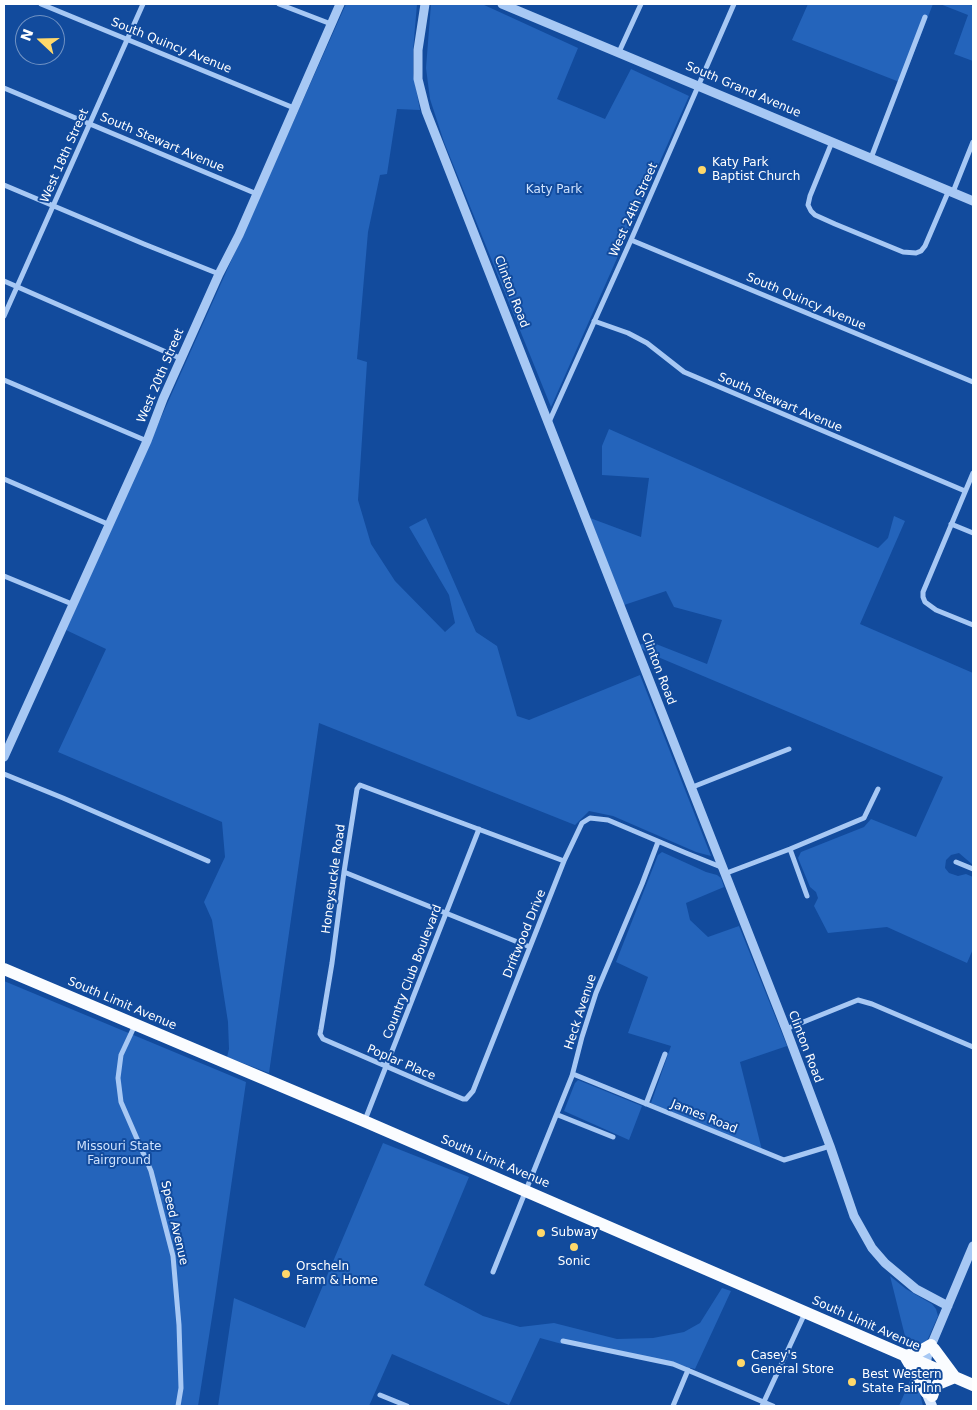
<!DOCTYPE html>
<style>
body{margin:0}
#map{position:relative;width:977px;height:1410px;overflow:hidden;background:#124b9d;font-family:"DejaVu Sans",sans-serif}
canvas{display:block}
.frame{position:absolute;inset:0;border:5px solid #fff;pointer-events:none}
.north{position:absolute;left:15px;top:15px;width:50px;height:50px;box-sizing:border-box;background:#124b9d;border:1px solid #7193c4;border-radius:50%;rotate:291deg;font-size:14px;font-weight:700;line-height:20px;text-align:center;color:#fff}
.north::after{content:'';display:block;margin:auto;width:18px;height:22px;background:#ffd86a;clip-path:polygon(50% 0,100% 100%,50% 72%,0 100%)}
</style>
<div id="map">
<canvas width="977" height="1410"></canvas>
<div class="frame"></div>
<div class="north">N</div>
</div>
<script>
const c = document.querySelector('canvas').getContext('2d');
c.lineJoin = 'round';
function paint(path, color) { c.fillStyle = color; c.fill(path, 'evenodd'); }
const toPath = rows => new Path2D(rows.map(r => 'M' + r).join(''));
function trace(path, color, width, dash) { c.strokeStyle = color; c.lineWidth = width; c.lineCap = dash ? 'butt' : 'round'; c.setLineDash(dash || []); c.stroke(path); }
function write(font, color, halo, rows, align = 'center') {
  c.font = font + ' "DejaVu Sans",sans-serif'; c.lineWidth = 4; c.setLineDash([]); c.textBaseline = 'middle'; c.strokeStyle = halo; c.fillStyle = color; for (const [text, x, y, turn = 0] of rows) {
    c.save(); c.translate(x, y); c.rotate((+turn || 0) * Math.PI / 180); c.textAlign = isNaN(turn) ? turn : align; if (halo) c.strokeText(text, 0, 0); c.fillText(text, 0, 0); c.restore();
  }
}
paint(toPath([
 [346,4,417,4,413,51,413,73,420,110,397,109,387,174,380,175,368,232,357,359,367,362,358,500,371,544,395,581,445,632,455,623,449,595,409,527,426,518,476,632,497,646,517,716,529,720,640,675,711,856,696,852,613,816,589,811,575,825,319,723,269,1073,227,1057,229,1049,228,1022,212,920,204,902,225,857,222,822,58,752,106,649,66,630],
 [431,4,482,4,578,48,557,99,605,119,631,69,689,96,551,407,444,142,430,99,426,68],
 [808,4,933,4,902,83,792,40],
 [940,4,967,4,973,6,973,61,954,54,968,15],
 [609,429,878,548,888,538,894,516,905,521,860,624,973,673,973,865,959,853,951,855,946,860,945,868,949,873,958,876,966,874,973,877,973,949,967,963,887,927,828,933,814,906,818,898,816,892,810,887,798,858,801,852,864,827,871,819,916,837,943,777,646,652,638,645,651,642,707,664,722,620,674,607,666,591,624,605,590,518,641,537,649,478,602,475,602,446],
 [662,852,706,872,717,875,721,878,724,887,686,903,690,920,708,937,739,926,787,1046,740,1062,762,1150,651,1103,671,1046,628,1033,648,977,616,962,658,855],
 [4,981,246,1082,215,1298,198,1406,4,1406],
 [578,1080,642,1106,629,1140,564,1111,575,1083],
 [383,1143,469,1177,424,1285,483,1316,520,1327,554,1323,617,1339,653,1338,684,1332,700,1323,722,1288,731,1291,695,1369,564,1340,562,1344,540,1338,509,1405,392,1354,369,1406,218,1406,234,1298,305,1328],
 [890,1276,906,1289,932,1304,936,1309,938,1316,926,1343,914,1351,908,1348],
 [912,1376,918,1385,923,1406,899,1406]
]), '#2464bb');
trace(toPath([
 [41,4,294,108],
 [279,4,331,24],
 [619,52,641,4],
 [4,88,257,194],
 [832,142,810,196,808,205,811,211,815,215,835,224,903,252,916,253,921,251,925,246,949,190],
 [871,158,925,17],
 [4,185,144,244,219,274],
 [953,192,973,142],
 [631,240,973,382],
 [4,281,182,359],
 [4,316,143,4],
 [594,321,628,333,647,343,684,372,965,491],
 [4,380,147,441],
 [549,422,631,240,734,4],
 [973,473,923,592,923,597,925,602,936,610,973,625],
 [4,479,110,525],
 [951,524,973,533],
 [4,576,72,604],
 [4,774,63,798,208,861],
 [690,788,789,749],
 [790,849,807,896],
 [564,861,360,785,357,789,344,872,332,963,321,1029,320,1034,323,1039,427,1084,463,1099,466,1099,473,1091,564,861,582,823,590,818,608,820,686,853,721,867],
 [956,862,973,869],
 [344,872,530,947],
 [724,874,790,849,864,818,878,789],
 [135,1025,121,1055,118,1078,121,1102,151,1171,173,1256,179,1325,181,1388,178,1406],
 [786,1029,858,1000,872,1004,973,1047],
 [573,1074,784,1160,830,1146],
 [646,1104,665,1054],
 [558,1115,613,1137],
 [365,1120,479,829],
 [493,1272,572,1076,582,1037,596,993,642,884,658,842],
 [563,1341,673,1364,773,1406],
 [380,1395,407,1406],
 [673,1406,688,1370],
 [762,1406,805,1313]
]), '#a7c8f4', 5);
trace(toPath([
 [425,4,418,50,418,79,426,111,786,1029,830,1146,854,1216,872,1248,885,1263,916,1289,948,1306],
 [502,4,973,201],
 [4,757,147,441,163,399,219,274,239,235,340,4],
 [926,1365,929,1347,933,1341,973,1246]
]), '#a7c8f4', 9);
trace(toPath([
 [926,1365,926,1392,932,1406]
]), '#d7e7fd', 10);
trace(toPath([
 [4,969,364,1121,973,1385],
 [934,1349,954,1376],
 [926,1392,905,1356,917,1353,931,1345],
 [932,1396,934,1390,938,1384,955,1377]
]), '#fafcff', 12);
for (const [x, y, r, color] of [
 [702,170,5,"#ffd86a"],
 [541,1233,5,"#ffd86a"],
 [574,1247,5,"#ffd86a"],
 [286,1274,5,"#ffd86a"],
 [741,1363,5,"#ffd86a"],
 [852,1382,5,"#ffd86a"]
]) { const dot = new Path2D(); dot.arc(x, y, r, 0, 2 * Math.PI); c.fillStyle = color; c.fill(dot); trace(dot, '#124b9d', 2); }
write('12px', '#fff', '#124b9d', [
 ["South Quincy Avenue",171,46,22],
 ["South Grand Avenue",743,90,23],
 ["South Stewart Avenue",162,143,23],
 ["West 18th Street",65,156,-66],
 ["West 24th Street",634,210,-66],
 ["Clinton Road",511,292,69],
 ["South Quincy Avenue",806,302,23],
 ["West 20th Street",161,376,-67],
 ["South Stewart Avenue",780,403,23],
 ["Clinton Road",658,669,69],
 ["Honeysuckle Road",334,879,-82],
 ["Driftwood Drive",525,934,-68],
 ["Country Club Boulevard",413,972,-69],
 ["South Limit Avenue",122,1004,23],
 ["Heck Avenue",581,1012,-72],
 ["Clinton Road",805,1047,69],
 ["Poplar Place",401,1063,23],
 ["James Road",704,1117,22],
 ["South Limit Avenue",495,1162,23],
 ["Speed Avenue",174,1223,77],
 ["South Limit Avenue",866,1324,24]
]);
write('12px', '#fff', '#124b9d', [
 ["Katy Park",712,163],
 ["Baptist Church",712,177],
 ["Subway",551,1233],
 ["Sonic",574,1262,"center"],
 ["Orscheln",296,1267],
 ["Farm & Home",296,1281],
 ["Casey's",751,1356],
 ["General Store",751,1370],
 ["Best Western",862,1375],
 ["State Fair Inn",862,1389]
], 'left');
write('12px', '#d0e3fe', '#124b9d', [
 ["Katy Park",554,190],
 ["Missouri State",119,1147],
 ["Fairground",119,1161]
]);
</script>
